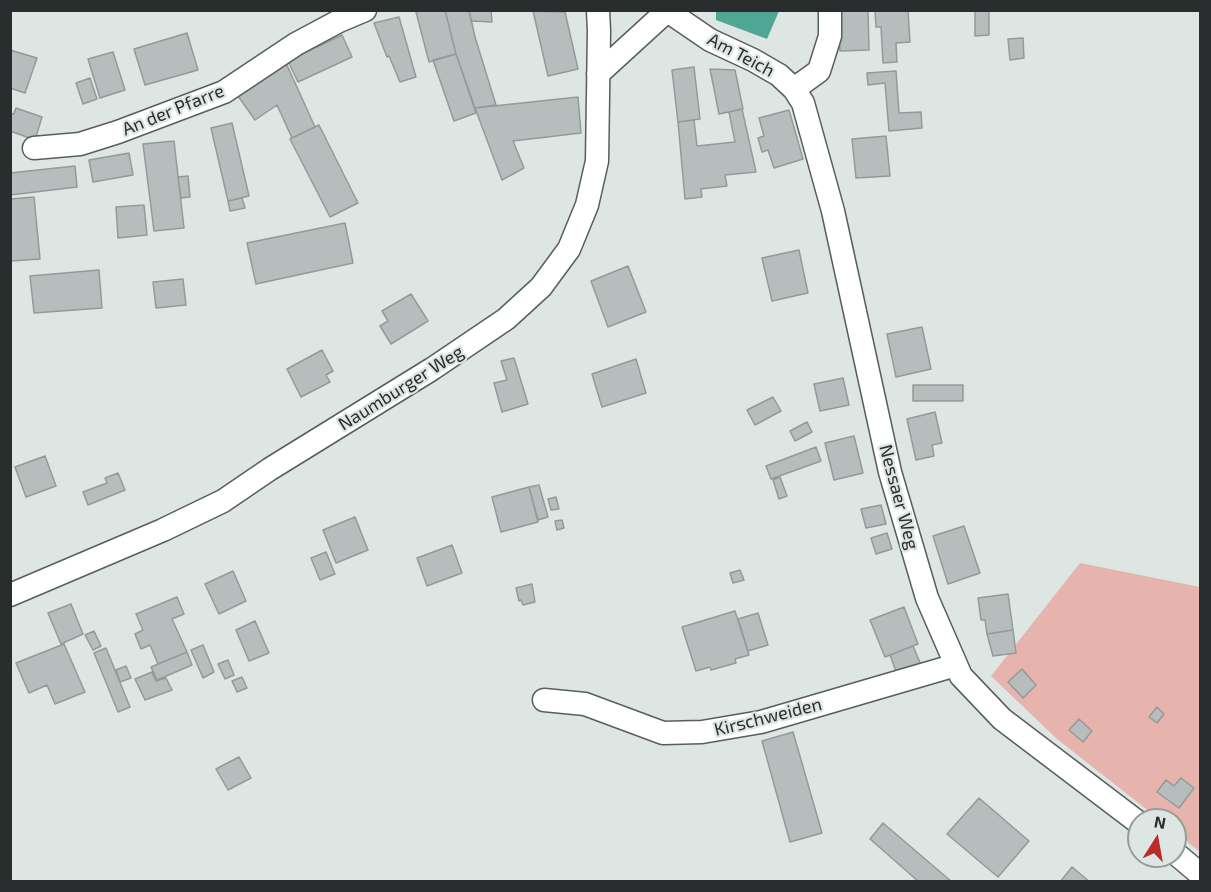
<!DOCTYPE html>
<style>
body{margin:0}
#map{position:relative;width:1211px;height:892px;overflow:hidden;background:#dee6e4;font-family:"Exo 2",sans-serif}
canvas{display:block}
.frame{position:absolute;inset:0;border:12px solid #2a2d2d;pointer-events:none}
.north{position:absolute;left:1127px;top:808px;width:60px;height:60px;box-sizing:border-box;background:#dee6e4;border:2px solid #969c9b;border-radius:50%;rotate:11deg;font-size:16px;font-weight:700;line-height:24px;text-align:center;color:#2a2d2d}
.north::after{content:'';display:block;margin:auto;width:21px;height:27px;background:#ba2c26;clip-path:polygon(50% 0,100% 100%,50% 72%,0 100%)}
</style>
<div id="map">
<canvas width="1211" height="892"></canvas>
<div class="frame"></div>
<div class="north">N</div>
</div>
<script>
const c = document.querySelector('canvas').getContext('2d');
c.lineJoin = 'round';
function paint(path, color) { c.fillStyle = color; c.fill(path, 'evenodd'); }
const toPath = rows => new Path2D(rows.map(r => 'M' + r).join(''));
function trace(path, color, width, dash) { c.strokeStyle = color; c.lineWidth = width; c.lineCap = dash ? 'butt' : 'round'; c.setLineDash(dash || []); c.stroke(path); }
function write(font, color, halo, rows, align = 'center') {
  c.font = font + ' "Exo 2",sans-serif'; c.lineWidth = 4.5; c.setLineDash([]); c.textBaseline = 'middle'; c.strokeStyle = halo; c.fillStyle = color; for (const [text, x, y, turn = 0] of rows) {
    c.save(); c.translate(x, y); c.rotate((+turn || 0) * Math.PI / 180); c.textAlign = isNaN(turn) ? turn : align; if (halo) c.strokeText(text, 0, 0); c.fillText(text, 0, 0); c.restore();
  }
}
paint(toPath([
 [1080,563,1200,587,1200,852,1175,832,1175,820,1160,820,1057,739,991,676]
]), '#e7b4ad');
paint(toPath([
 [716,11,716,10,779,11,767,39,716,20]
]), '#50a695');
const building = toPath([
 [423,10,445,10,456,54,429,62,416,12,423,10],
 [445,10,469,10,475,37,496,105,475,108,456,54,445,10],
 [469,10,491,10,492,22,471,21,469,10],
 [838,10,868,10,869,50,840,51,838,10],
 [875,10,908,10,910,42,896,43,897,62,883,63,881,27,876,27,875,10],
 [975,10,989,10,989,35,975,36,975,10],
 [533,11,565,12,578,69,548,76,533,11],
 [399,17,416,77,400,82,389,56,387,57,374,23,399,17],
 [187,33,198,70,145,85,134,49,187,33],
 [342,35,352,57,298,82,288,61,342,35],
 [1023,38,1024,58,1010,60,1008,39,1023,38],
 [10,50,37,58,25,93,10,88,10,50],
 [113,52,125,90,100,98,88,59,113,52],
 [456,54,476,113,454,121,433,60,456,54],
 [286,63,315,127,292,138,277,105,255,120,238,96,286,63],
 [694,67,700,119,678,122,672,70,694,67],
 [710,69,735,70,743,109,719,114,710,69],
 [896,71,899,113,921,112,922,128,889,131,885,83,868,85,867,73,896,71],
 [90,78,97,99,83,104,76,83,90,78],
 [578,97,581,133,513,141,524,168,502,180,475,108,578,97],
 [16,108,42,117,35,140,10,131,10,113,14,114,16,108],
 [742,109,756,172,725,175,727,186,701,189,702,197,685,199,678,122,694,120,697,146,735,142,729,112,742,109],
 [789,110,803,159,774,168,768,150,762,152,758,138,764,136,759,118,789,110],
 [232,123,249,196,228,201,211,128,232,123],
 [319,125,358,203,330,217,290,139,319,125],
 [886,136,890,176,856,178,852,139,886,136],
 [174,141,184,228,154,231,143,144,174,141],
 [129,153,133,175,93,182,89,160,129,153],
 [75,166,77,187,10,195,10,173,75,166],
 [188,176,190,197,181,198,178,177,188,176],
 [34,197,40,259,11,261,10,199,34,197],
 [242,198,245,208,230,211,228,201,242,198],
 [144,205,147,235,118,238,116,207,144,205],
 [345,223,353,263,256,284,247,243,345,223],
 [799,250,808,293,772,301,762,258,799,250],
 [628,266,646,312,608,327,591,281,628,266],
 [99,270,102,308,34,313,30,276,99,270],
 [183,279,186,305,156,308,153,282,183,279],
 [411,294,428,321,391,344,380,326,388,321,382,311,411,294],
 [922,327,931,369,896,377,887,334,922,327],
 [322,350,333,371,326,375,330,382,301,397,287,369,322,350],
 [514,358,528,404,502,412,494,383,507,380,501,361,514,358],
 [636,359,646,393,602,407,592,374,636,359],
 [843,378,849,405,820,411,814,384,843,378],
 [913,385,963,385,963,401,913,401,913,385],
 [773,397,781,411,755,425,747,410,773,397],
 [935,412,942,443,932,445,934,456,916,460,907,419,935,412],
 [807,422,812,432,795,441,790,431,807,422],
 [854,436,863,473,834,480,825,443,854,436],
 [816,447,821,461,771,479,766,466,816,447],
 [45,456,56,486,26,497,15,467,45,456],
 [118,473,125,490,88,505,83,492,107,483,105,478,118,473],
 [780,477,787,496,779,499,773,480,780,477],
 [539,485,548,517,538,520,529,487,539,485],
 [529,487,538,522,501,532,492,497,529,487],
 [556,497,559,509,551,510,548,499,556,497],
 [881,505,886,524,866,528,861,509,881,505],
 [355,517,368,550,336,563,323,530,355,517],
 [562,520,564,528,557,530,555,521,562,520],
 [964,526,980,573,948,584,933,536,964,526],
 [887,533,892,549,876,554,871,538,887,533],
 [452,545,462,573,427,586,417,558,452,545],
 [326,552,335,574,320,580,311,558,326,552],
 [740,570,744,580,733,583,730,573,740,570],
 [233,571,246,601,219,614,205,584,233,571],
 [532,584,535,602,523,605,521,600,519,601,516,588,532,584],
 [1008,594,1013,630,987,634,985,620,981,620,978,598,1008,594],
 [177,597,184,614,172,619,187,652,158,664,150,645,141,649,135,634,143,630,136,614,177,597],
 [71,604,83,634,61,644,48,613,71,604],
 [904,607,918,644,885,657,870,620,904,607],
 [735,611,749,655,735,659,736,663,711,670,710,667,696,671,682,627,735,611],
 [758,613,768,645,748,651,738,619,758,613],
 [255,621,269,653,249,661,236,630,255,621],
 [1013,630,1016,653,993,656,987,634,1013,630],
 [94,631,101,646,93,650,85,635,94,631],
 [64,644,85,692,55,704,47,685,29,693,16,663,64,644],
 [203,645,214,672,203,678,191,650,203,645],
 [913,646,921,665,897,674,890,655,913,646],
 [106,648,130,707,118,712,94,653,106,648],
 [187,652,192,665,157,680,151,667,187,652],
 [228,660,234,675,225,679,218,664,228,660],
 [126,666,131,678,120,682,116,670,126,666],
 [1022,669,1036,685,1023,698,1008,682,1022,669],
 [152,672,156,681,166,678,172,690,145,700,135,679,152,672],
 [242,677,247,688,237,692,232,681,242,677],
 [1157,707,1164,714,1157,723,1149,717,1157,707],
 [1079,719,1092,731,1083,742,1069,730,1079,719],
 [793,732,822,833,790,842,762,741,793,732],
 [239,757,251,778,228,790,216,769,239,757],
 [1181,778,1194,788,1179,808,1157,792,1166,780,1174,786,1181,778],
 [979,798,1029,841,998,877,947,834,979,798],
 [883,823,952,882,919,882,870,839,883,823],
 [1072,867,1090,882,1060,882,1072,867]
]);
paint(building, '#b6bdbc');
trace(building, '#939a98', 1.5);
const street = toPath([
 [666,10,710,40,753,60,779,75,794,89,803,103,833,211,890,472,927,598,961,676,1002,719,1139,823],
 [598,74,668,10],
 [794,89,819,71,830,36,830,10],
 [34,148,80,144,118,132,224,92,296,44,339,21,365,10],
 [10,595,163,530,223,501,270,469,432,369,506,319,541,287,569,249,587,205,597,161,599,31,598,10],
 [544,700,585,704,663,733,702,732,761,722,956,665],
 [1175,853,1200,874]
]);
trace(street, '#575e5c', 25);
trace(street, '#fff', 22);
write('18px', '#2a2d2d', '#dee6e4', [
 ["Am Teich",741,55,28],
 ["An der Pfarre",173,110,-22],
 ["Naumburger Weg",401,388,-32],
 ["Nessaer Weg",899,497,75],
 ["Kirschweiden",768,717,-14]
]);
</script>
